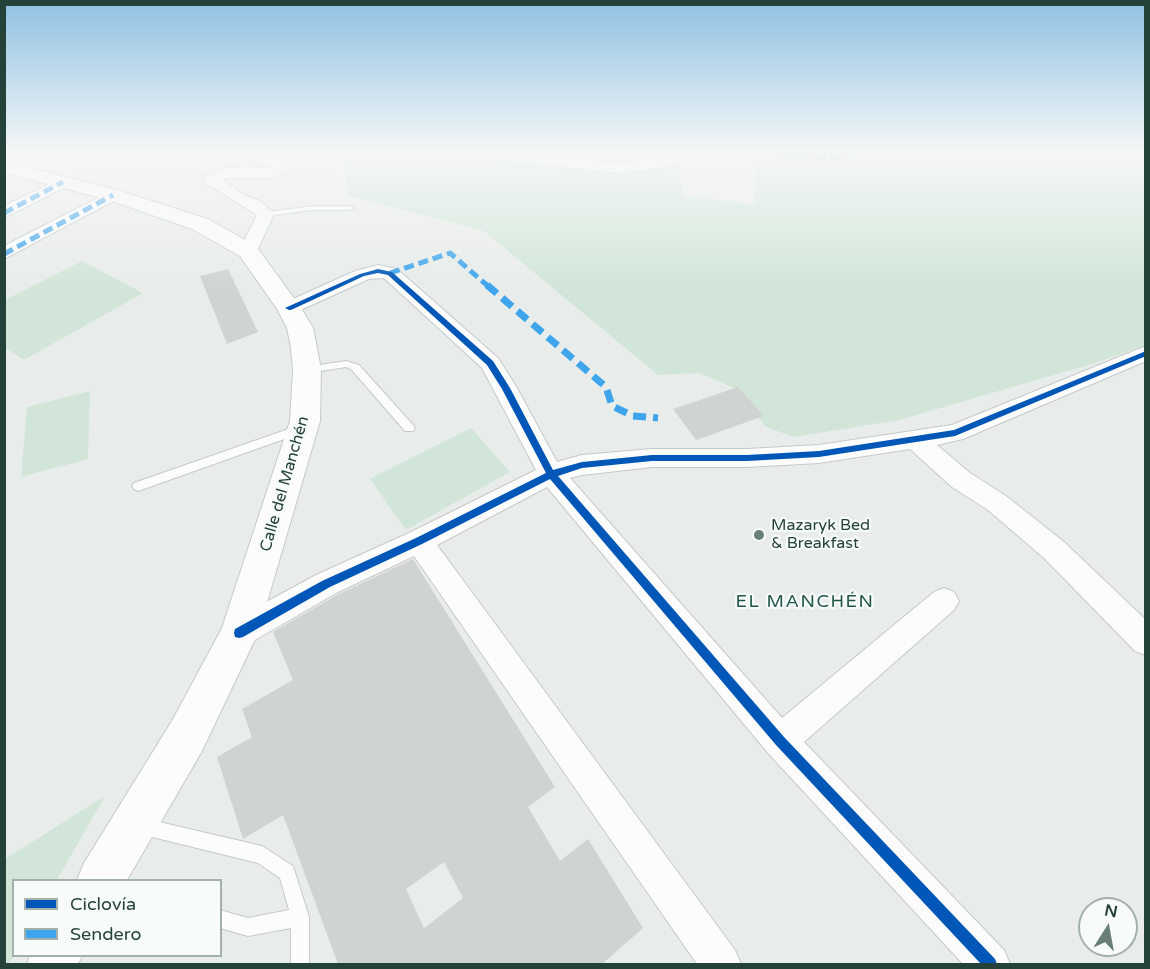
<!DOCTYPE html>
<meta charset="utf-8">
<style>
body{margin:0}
#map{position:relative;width:1150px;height:969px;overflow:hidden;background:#e8edeb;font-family:"Varela Round",sans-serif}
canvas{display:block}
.frame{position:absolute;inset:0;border:6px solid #24423a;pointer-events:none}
.legend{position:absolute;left:12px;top:879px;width:210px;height:78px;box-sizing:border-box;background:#f7fbf9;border:2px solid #a3b1ad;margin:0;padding:8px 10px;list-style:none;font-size:18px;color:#24423a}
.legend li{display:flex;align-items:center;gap:12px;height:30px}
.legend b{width:30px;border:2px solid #a3b1ad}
.north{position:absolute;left:1078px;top:897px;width:60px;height:60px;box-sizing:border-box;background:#f7fbf9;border:2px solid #a3b1ad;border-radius:50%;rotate:11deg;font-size:16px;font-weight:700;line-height:24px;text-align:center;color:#24423a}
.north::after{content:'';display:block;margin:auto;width:21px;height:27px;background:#697e78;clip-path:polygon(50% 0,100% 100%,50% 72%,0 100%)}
</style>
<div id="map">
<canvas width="1150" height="969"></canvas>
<div class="frame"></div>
<ul class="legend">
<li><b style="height:8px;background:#0057b8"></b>Ciclovía</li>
<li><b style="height:8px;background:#3ea4ec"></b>Sendero</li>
</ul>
<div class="north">N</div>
</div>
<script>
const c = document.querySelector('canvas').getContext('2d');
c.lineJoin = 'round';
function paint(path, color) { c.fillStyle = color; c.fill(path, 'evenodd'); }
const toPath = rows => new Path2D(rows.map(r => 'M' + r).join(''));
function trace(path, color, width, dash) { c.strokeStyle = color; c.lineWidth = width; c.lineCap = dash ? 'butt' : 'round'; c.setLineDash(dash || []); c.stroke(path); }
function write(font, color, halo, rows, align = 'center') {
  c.font = font + ' "Varela Round",sans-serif'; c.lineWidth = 4.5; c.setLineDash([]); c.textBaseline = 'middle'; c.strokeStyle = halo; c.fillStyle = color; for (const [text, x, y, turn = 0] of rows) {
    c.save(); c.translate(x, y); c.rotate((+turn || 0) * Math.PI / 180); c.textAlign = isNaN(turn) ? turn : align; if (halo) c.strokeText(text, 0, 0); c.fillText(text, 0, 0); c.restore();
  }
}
paint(toPath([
 [488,151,676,151,683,196,754,204,757,155,764,151,1145,151,1145,345,1102,361,899,420,794,437,766,427,732,387,699,373,658,375,484,231,349,196,342,162],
 [82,261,143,293,24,360,5,348,5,300],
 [90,391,88,459,21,477,27,407],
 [471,428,510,472,406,530,370,479],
 [105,796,57,880,14,880,14,956,9,964,5,964,5,859]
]), '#d1e6d8');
paint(toPath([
 [228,269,258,332,227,344,200,276],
 [738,387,764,416,696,440,673,409],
 [413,559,555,787,528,807,560,861,588,839,643,928,602,964,338,964,283,815,243,839,217,757,252,737,242,709,293,680,273,632,337,595],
 [444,862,463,898,424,928,406,889]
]), '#cfd4d2');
const service = toPath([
 [313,206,350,206,354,208,350,210,313,210,266,216,262,214,266,212,313,206],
 [346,361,359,365,413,425,415,428,413,431,405,431,351,369,346,367,307,373,302,370,307,367,346,361],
 [300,425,306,429,304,432,138,491,134,489,132,486,134,483,300,425],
 [142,818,262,846,293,866,309,917,309,964,291,964,291,928,248,936,220,928,220,910,248,918,289,910,280,878,258,863,136,833,133,827,136,821,142,818]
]);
const minor = toPath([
 [238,151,253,151,282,160,291,168,273,178,227,178,222,180,244,195,260,201,274,214,257,251,254,255,248,256,242,255,239,251,257,215,204,182,206,176,224,168,273,167,239,158,236,155,238,151],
 [444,151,498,151,620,163,692,151,721,151,719,154,648,170,620,173,451,155,444,151],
 [63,177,69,179,71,182,69,185,4,218,4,206,63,177],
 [113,190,121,195,119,198,4,259,4,246,113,190],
 [378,265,397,269,498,358,517,388,557,462,582,455,652,449,747,449,819,445,952,425,1146,346,1146,361,963,439,937,445,970,473,1006,496,1064,542,1146,620,1146,655,1135,651,1044,558,988,510,952,487,910,449,819,463,747,467,652,467,582,475,570,478,782,718,934,592,944,588,954,592,959,601,954,610,804,742,1004,950,1010,964,963,964,768,753,547,487,437,545,735,950,741,964,697,964,414,556,336,593,250,643,239,647,228,643,224,633,228,623,316,575,409,533,536,470,482,368,384,278,369,279,296,312,289,314,282,312,279,308,282,304,355,271,378,265]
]);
const tertiary = toPath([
 [4,161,120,191,208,219,256,246,301,308,313,328,317,348,321,370,320,421,258,633,202,751,127,880,77,880,84,863,172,721,222,628,290,421,293,370,291,348,287,328,277,309,240,256,192,229,106,199,4,173,4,161],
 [30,956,82,956,78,964,27,964,30,956]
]);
trace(service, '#c5cac8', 2);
trace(minor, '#c5cac8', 2);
trace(tertiary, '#c5cac8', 2);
paint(service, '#fcfcfc');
paint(minor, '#fcfcfc');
paint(tertiary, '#fcfcfc');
trace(toPath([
 [711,151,833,157,880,151],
 [4,213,63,182],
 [4,254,113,195],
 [390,273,450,253,489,287]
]), '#3ea4ec', 5, [10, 5]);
trace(toPath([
 [487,285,606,387,612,406,633,416,658,418]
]), '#3ea4ec', 7, [13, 7]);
paint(toPath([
 [378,269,392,272,493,361,510,388,553,470,582,462,652,455,747,455,819,451,954,430,1146,351,1146,356,955,436,819,457,747,461,652,461,582,468,558,476,784,737,995,959,997,964,981,964,776,745,550,479,422,544,330,587,243,637,239,638,235,637,234,633,235,629,322,581,416,538,546,473,502,389,487,365,388,275,378,273,364,276,291,310,289,310,285,308,360,274,378,269]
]), '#0057b8');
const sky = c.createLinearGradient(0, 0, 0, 287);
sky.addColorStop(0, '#8fc1e3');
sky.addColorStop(0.53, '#f5f7f6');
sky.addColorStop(1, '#f5f7f600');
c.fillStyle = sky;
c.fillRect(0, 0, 1150, 287);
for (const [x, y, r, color] of [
 [759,535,6,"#697e78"]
]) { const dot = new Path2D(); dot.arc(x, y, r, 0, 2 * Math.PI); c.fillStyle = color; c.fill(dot); trace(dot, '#f7fbf9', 2); }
write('16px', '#24423a', '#f7fbf9', [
 ["Calle del Manchén",285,484,-74]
]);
write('16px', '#24423a', '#f7fbf9', [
 ["Mazaryk Bed",771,526],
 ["& Breakfast",771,544]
], 'left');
c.letterSpacing = '1.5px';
write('18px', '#1f5548', '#f7fbf9', [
 ["EL MANCHÉN",805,602]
]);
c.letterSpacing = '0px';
</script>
